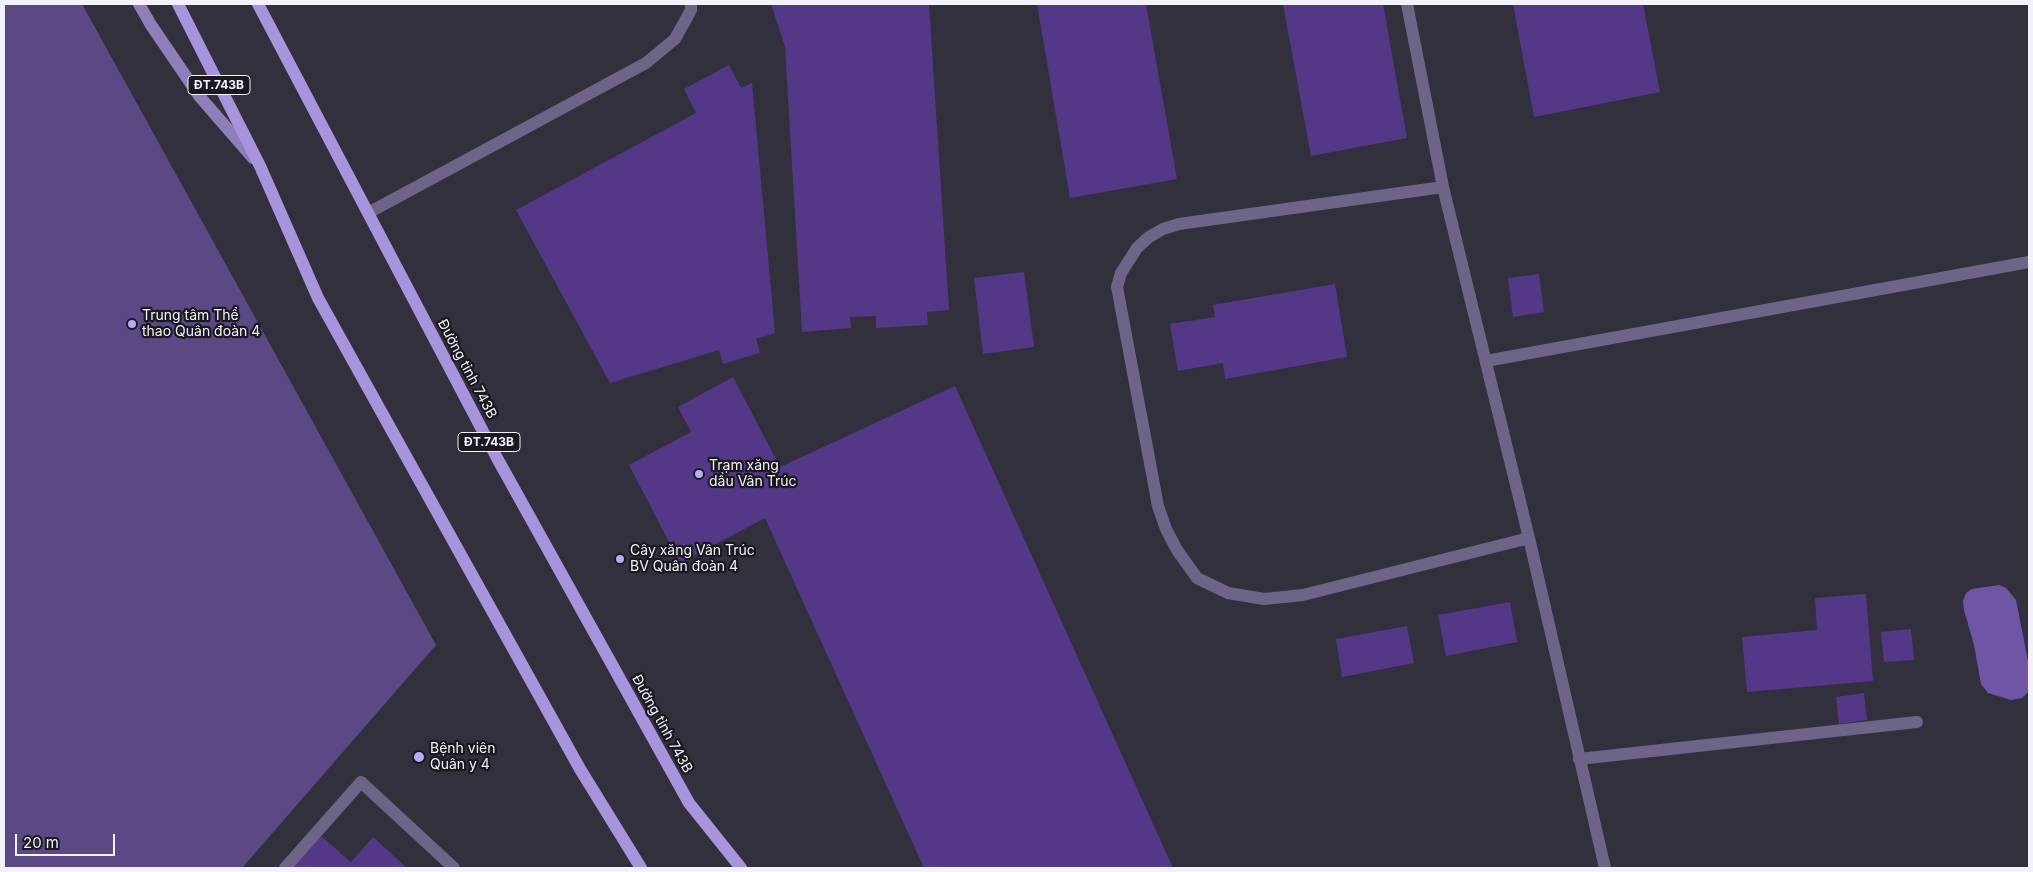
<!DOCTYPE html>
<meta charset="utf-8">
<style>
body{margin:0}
#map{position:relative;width:2033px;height:872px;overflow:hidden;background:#33303e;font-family:Inter,sans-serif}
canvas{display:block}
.frame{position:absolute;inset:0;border:5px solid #f3f1fa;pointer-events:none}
.scale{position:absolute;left:15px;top:834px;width:100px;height:22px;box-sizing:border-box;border:2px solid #f3f1fa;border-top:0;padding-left:6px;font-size:15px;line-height:18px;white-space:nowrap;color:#f3f1fa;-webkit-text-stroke:4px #1b191f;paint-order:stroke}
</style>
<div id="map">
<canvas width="2033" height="872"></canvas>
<div class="frame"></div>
<div class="scale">20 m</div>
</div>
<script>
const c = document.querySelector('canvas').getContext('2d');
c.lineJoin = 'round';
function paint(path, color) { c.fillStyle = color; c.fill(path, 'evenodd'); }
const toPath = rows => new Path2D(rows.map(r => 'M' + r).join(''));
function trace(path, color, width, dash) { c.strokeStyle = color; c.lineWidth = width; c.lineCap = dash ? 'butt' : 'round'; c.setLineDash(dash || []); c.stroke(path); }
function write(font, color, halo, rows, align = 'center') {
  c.font = font + ' Inter,sans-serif'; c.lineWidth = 4.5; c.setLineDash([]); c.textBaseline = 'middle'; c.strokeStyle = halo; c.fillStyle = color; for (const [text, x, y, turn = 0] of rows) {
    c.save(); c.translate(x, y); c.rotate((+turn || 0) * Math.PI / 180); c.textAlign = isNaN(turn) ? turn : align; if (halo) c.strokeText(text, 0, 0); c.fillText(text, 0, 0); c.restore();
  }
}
paint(toPath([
 [4,4,82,4,436,645,242,868,4,868]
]), '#5a4985');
paint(toPath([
 [1999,585,2006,588,2016,600,2029,666,2029,691,2022,698,2011,700,1988,693,1981,684,1974,645,1964,610,1963,601,1966,593,1972,589]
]), '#6e55a6');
paint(toPath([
 [771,4,929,4,949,310,927,312,928,325,876,328,876,316,850,317,851,328,802,332,785,47],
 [1037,4,1146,4,1177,179,1070,198],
 [1283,4,1383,4,1407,138,1311,156],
 [1513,4,1643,4,1660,92,1534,117],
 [729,65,741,88,752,83,775,333,756,339,760,353,723,364,719,350,610,383,516,210,696,113,684,89],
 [1024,272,1034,347,983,354,974,278],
 [1539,274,1544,312,1513,317,1508,278],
 [1335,284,1347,357,1225,379,1223,363,1178,371,1170,324,1215,317,1213,305],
 [733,377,780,467,955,386,1173,868,924,868,765,518,680,563,629,465,691,432,678,407],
 [1866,594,1873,681,1747,692,1742,637,1817,630,1815,598],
 [1510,602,1517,642,1446,656,1438,615],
 [1407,626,1414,663,1342,677,1336,639],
 [1911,629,1914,660,1884,662,1881,632],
 [1864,693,1867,720,1839,724,1836,697],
 [321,836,351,862,373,837,407,868,293,868]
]), '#523886');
trace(toPath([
 [1407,4,1443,187,1529,538,1605,868],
 [1443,187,1179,224,1163,229,1149,237,1137,248,1121,273,1117,287,1158,506,1166,529,1177,550,1197,578,1228,593,1264,599,1303,595,1529,538],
 [368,213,646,63,675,39,691,10,691,4],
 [1486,361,2029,262],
 [1579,759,1917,722],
 [285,868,361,782,454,868]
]), '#6d6488', 12);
trace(toPath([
 [139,4,151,25,200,97,253,158]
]), '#8e7fb8', 12);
trace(toPath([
 [178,4,260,166,318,298,580,769,641,868],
 [258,4,497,458,689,803,741,868]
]), '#a794dd', 12);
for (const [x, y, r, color] of [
 [132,324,5,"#bda9f5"],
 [699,474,5,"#bda9f5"],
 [620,559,5,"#bda9f5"],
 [419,757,6,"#bda9f5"]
]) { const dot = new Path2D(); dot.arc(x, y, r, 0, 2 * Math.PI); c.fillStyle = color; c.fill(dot); trace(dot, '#1b191f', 2); }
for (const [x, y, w] of [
 [219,85,62],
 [489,442,62]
]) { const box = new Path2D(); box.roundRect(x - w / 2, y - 9.5, w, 19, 4); c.fillStyle = '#1b191f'; c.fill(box); trace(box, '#f3f1fa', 1); }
write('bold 12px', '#f3f1fa', null, [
 ["ĐT.743B",219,85],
 ["ĐT.743B",489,442]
]);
write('14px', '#f3f1fa', '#1b191f', [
 ["Trung tâm Thể",142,316],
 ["thao Quân đoàn 4",142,332],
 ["Trạm xăng",709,466],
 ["dầu Vân Trúc",709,482],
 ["Cây xăng Vân Trúc",630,551],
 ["BV Quân đoàn 4",630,567],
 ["Bệnh viên",430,749],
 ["Quân y 4",430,765]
], 'left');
write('14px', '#f3f1fa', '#1b191f', [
 ["Đường tỉnh 743B",467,369,62],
 ["Đường tỉnh 743B",662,724,61]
]);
</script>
